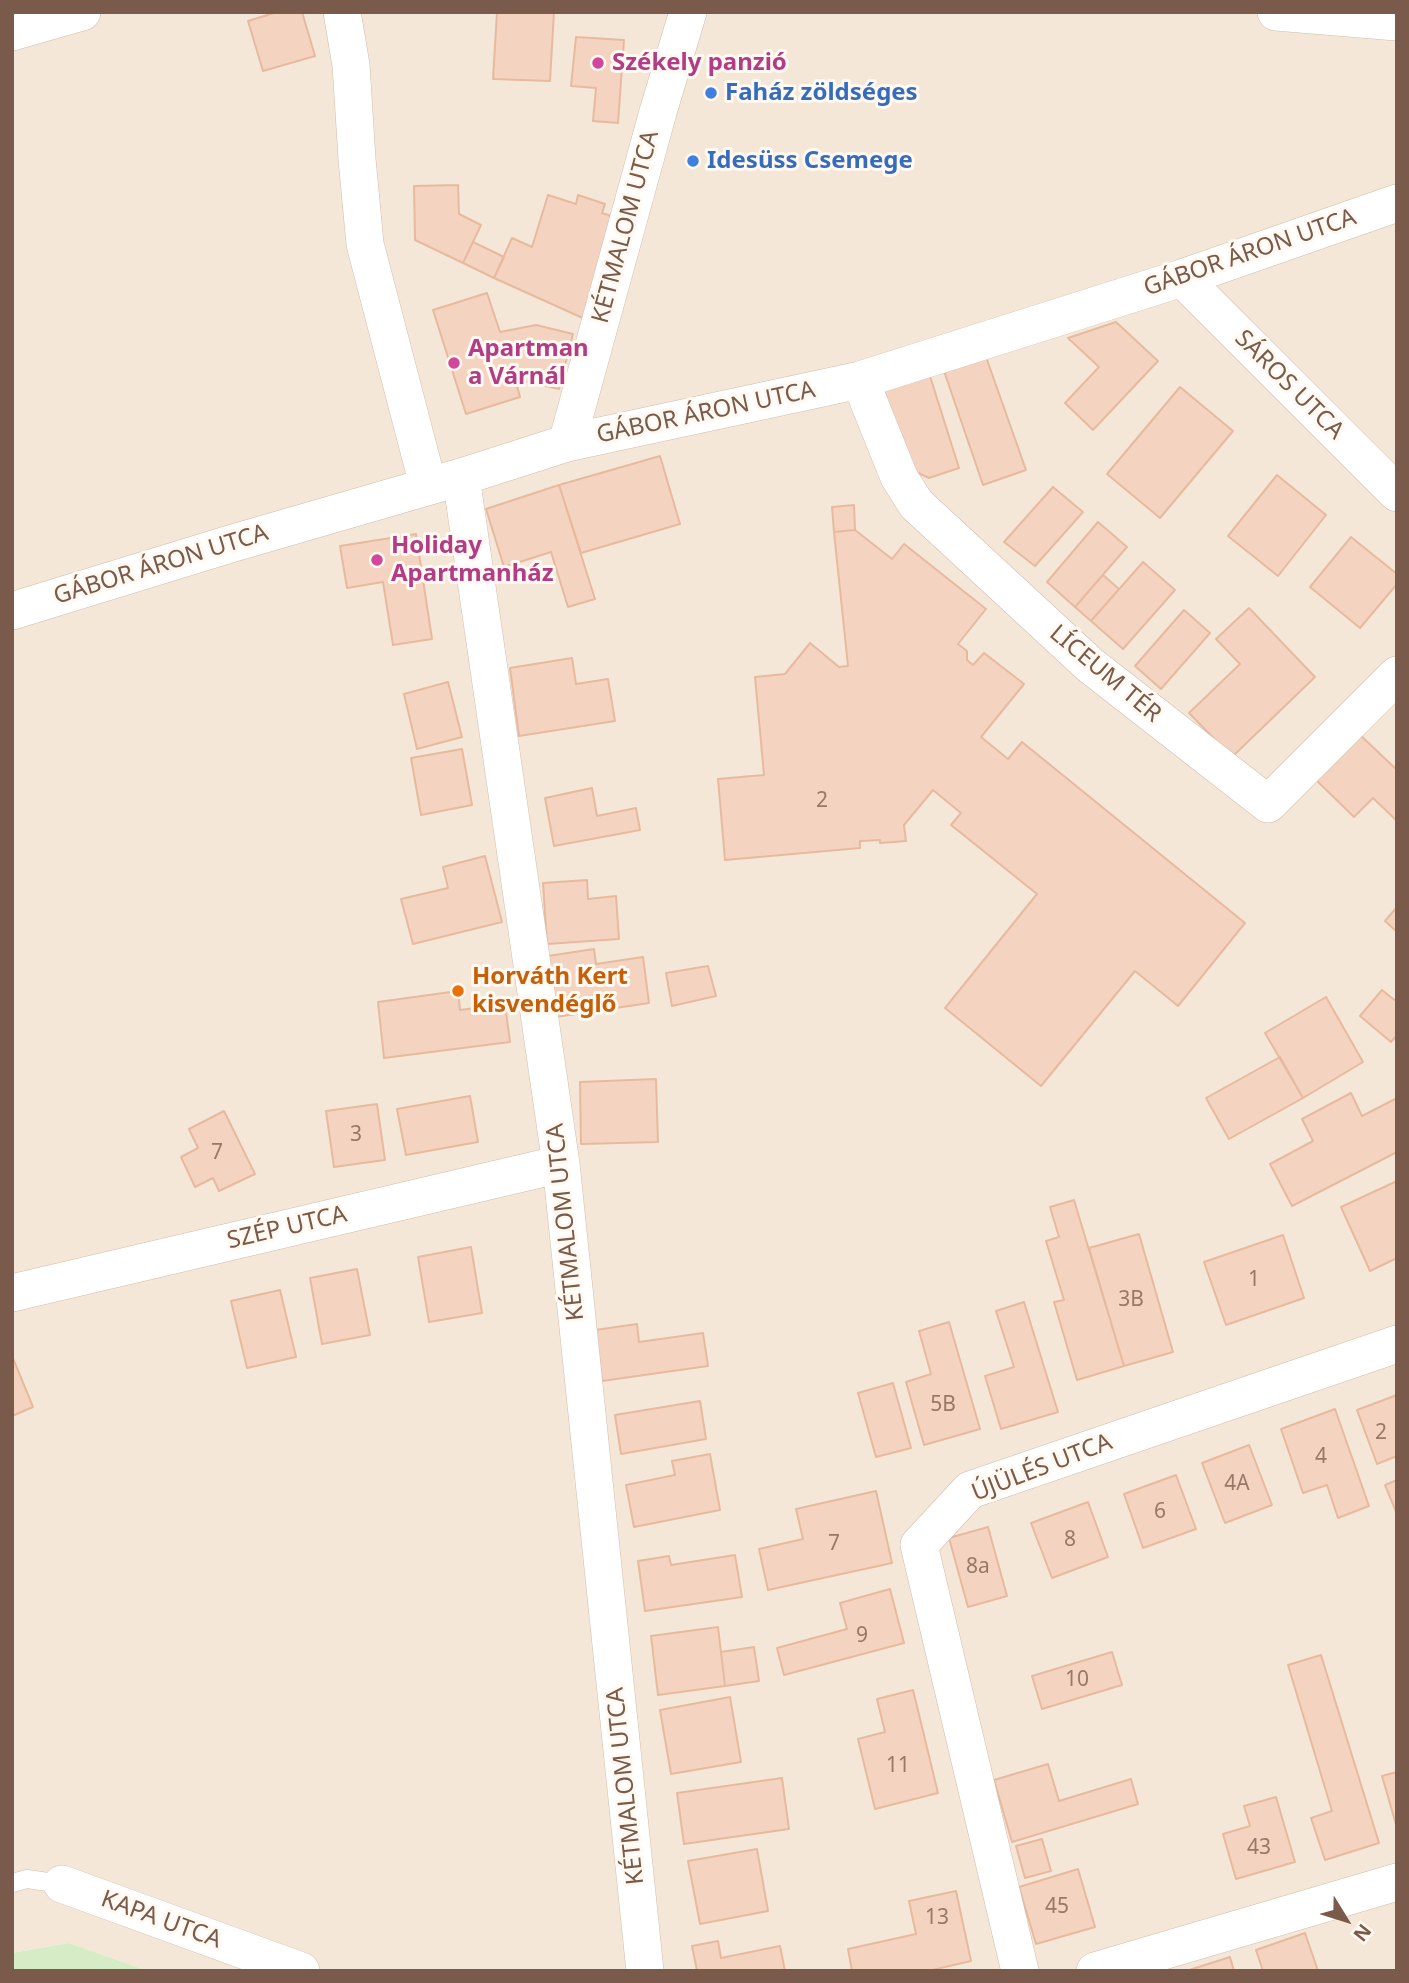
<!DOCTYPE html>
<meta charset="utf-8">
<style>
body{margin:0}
#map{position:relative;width:1409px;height:1983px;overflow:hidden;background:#fdf5e9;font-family:"Noto Sans",sans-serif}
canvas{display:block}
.frame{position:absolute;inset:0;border:14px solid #7a5b4b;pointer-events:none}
.north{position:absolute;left:1311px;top:1885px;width:70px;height:70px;-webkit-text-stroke:5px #fff9f1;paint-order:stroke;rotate:128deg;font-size:19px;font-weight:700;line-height:28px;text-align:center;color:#7a5b4b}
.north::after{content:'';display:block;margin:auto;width:24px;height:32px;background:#7a5b4b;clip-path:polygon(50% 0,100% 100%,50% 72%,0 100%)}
</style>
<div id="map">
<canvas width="1409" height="1983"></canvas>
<div class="frame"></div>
<div class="north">N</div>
</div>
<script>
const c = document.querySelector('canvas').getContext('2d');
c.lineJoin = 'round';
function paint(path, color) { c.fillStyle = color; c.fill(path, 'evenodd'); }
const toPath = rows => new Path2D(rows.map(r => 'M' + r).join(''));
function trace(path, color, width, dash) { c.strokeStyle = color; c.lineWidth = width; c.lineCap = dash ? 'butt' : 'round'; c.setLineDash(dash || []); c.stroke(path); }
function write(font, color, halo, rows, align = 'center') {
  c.font = font + ' "Noto Sans",sans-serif'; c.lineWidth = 6; c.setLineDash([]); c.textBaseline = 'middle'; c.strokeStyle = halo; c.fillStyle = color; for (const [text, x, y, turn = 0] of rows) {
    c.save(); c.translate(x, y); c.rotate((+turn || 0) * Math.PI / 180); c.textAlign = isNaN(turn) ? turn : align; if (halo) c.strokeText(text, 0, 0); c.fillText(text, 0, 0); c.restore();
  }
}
paint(toPath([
 [12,12,1397,12,1397,1971,148,1971,69,1943,12,1953]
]), '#f5e7d7');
paint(toPath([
 [69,1943,148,1971,12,1971,12,1953]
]), '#d6ecc6');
const building = toPath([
 [277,12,302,12,315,56,263,71,248,21,277,12],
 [497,12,554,12,550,81,493,79,497,12],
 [576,37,624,40,618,123,593,121,596,88,571,86,576,37],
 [458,185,459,214,481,225,463,263,415,240,414,186,458,185],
 [548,195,576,204,578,195,605,204,602,213,618,218,585,319,494,278,512,238,532,247,548,195],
 [473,242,504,257,494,278,463,263,473,242],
 [487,293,500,332,536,325,573,334,559,389,523,381,516,382,520,397,466,414,433,310,487,293],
 [1116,322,1158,361,1093,430,1065,403,1099,367,1068,338,1116,322],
 [985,354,1026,470,983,485,943,368,985,354],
 [929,373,959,468,929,478,905,467,880,389,929,373],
 [1180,387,1233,431,1160,518,1107,474,1180,387],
 [660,456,680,524,581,553,559,485,660,456],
 [1277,475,1326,515,1278,576,1228,536,1277,475],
 [559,485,595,599,568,607,551,552,504,567,486,509,559,485],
 [1053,487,1083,512,1035,566,1004,542,1053,487],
 [854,505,855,530,834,532,832,507,854,505],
 [1098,522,1127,547,1075,607,1047,582,1098,522],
 [855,530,892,559,904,544,986,609,958,644,967,651,967,660,973,665,984,653,1024,684,981,737,1008,759,1022,742,1245,923,1178,1006,1135,971,1041,1086,945,1008,1037,894,951,825,961,813,933,790,904,825,906,841,880,843,880,840,860,841,860,848,725,860,718,779,764,775,755,677,785,674,810,643,839,667,848,666,834,532,855,530],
 [416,534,432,639,393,645,383,582,347,588,340,546,416,534],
 [1351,537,1397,574,1397,584,1360,628,1310,587,1351,537],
 [1143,562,1175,590,1123,649,1091,621,1143,562],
 [1103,575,1119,589,1091,621,1075,607,1103,575],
 [1249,608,1315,677,1232,757,1189,713,1240,664,1216,639,1249,608],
 [1184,610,1210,633,1161,689,1135,666,1184,610],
 [572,658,576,684,608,679,615,721,519,736,510,668,572,658],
 [448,682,462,737,417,749,404,694,448,682],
 [1358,733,1397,770,1397,821,1373,798,1354,817,1314,778,1358,733],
 [462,749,472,805,421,815,411,758,462,749],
 [592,788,597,816,636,808,640,830,554,846,545,798,592,788],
 [485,856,502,922,413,944,401,899,448,888,443,867,485,856],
 [587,880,588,899,616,896,619,939,547,944,543,883,587,880],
 [1397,907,1397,932,1385,921,1397,907],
 [594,949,596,964,643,957,649,1003,556,1017,548,956,594,949],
 [708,966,716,996,672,1006,666,973,708,966],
 [1382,990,1397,1002,1397,1035,1391,1042,1360,1016,1382,990],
 [458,991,460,1010,505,1004,510,1042,384,1058,378,1002,458,991],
 [1326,997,1363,1062,1303,1098,1265,1033,1326,997],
 [1280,1057,1303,1098,1229,1139,1206,1098,1280,1057],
 [656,1079,658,1142,581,1144,580,1082,656,1079],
 [1351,1093,1362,1116,1397,1098,1397,1152,1292,1206,1270,1164,1313,1141,1302,1119,1351,1093],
 [470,1096,478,1142,406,1155,397,1109,470,1096],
 [377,1104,385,1160,334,1167,326,1111,377,1104],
 [224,1111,255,1174,219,1191,213,1178,195,1187,181,1157,198,1148,189,1129,224,1111],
 [1397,1181,1397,1258,1370,1271,1341,1207,1397,1181],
 [1074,1200,1124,1366,1077,1380,1054,1302,1064,1300,1046,1241,1059,1237,1050,1207,1074,1200],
 [1139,1234,1173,1352,1124,1366,1089,1248,1139,1234],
 [1283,1235,1304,1298,1226,1325,1204,1262,1283,1235],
 [471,1247,482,1313,429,1322,418,1257,471,1247],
 [357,1269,370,1335,322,1344,310,1278,357,1269],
 [280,1290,296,1357,247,1368,231,1301,280,1290],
 [1024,1302,1058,1412,1001,1429,985,1376,1014,1367,996,1311,1024,1302],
 [949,1322,980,1429,924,1445,906,1382,931,1374,919,1331,949,1322],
 [637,1324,639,1342,703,1333,708,1366,602,1381,595,1330,637,1324],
 [12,1356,33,1407,12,1416,12,1356],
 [893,1383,911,1448,876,1457,858,1393,893,1383],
 [1397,1395,1397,1456,1377,1464,1357,1410,1397,1395],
 [700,1401,706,1439,621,1454,615,1415,700,1401],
 [1335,1409,1369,1506,1338,1518,1327,1485,1303,1493,1281,1429,1335,1409],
 [1249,1445,1272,1505,1225,1523,1202,1463,1249,1445],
 [710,1454,720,1510,634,1527,626,1485,675,1475,672,1461,710,1454],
 [1176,1475,1196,1529,1143,1548,1124,1494,1176,1475],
 [1397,1480,1397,1514,1385,1485,1397,1480],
 [876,1491,892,1563,768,1590,759,1549,803,1539,796,1509,876,1491],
 [1088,1502,1108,1557,1052,1578,1031,1523,1088,1502],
 [988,1527,1007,1596,968,1607,949,1538,988,1527],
 [735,1555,742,1597,645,1611,638,1561,669,1556,671,1565,735,1555],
 [890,1589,904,1643,784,1675,777,1648,847,1629,840,1603,890,1589],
 [718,1627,725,1686,658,1695,651,1636,718,1627],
 [754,1647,759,1681,725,1686,721,1652,754,1647],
 [1112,1652,1122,1685,1042,1709,1032,1676,1112,1652],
 [1321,1655,1379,1843,1325,1860,1311,1818,1332,1811,1288,1665,1321,1655],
 [913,1690,938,1793,875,1809,858,1739,885,1732,877,1699,913,1690],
 [730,1697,741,1762,671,1774,660,1710,730,1697],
 [1048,1764,1059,1801,1131,1779,1138,1804,1012,1842,994,1780,1048,1764],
 [1397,1772,1397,1828,1382,1776,1397,1772],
 [782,1778,789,1829,684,1844,677,1793,782,1778],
 [1276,1797,1295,1862,1236,1879,1223,1834,1250,1826,1244,1806,1276,1797],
 [1042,1839,1051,1871,1025,1878,1016,1846,1042,1839],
 [757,1849,768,1911,700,1924,688,1861,757,1849],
 [1078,1869,1095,1927,1036,1944,1019,1887,1078,1869],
 [956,1891,971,1961,928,1971,852,1971,848,1949,916,1934,909,1901,956,1891],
 [1305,1933,1318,1971,1263,1971,1256,1950,1305,1933],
 [718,1941,721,1958,780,1946,785,1971,697,1971,692,1946,718,1941],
 [1230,1957,1234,1971,1186,1971,1230,1957]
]);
paint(building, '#f4d4c0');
trace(building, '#e7ba9f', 2);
const lane = toPath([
 [12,1883,27,1879,62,1884]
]);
const street = toPath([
 [342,12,351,65,357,159,365,244,428,485],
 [1276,12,1397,22],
 [12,32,82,12],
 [1182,278,1397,493],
 [860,380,899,477,916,504,1090,665,1268,804,1397,675],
 [567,443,658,112,688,12],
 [461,477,561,1164,645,1971],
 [12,611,230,544,461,477,567,443,860,380,1182,278,1397,203],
 [12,1293,561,1164],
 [62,1884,301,1971],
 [1020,1971,919,1545,970,1490,1397,1344],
 [1095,1971,1397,1882]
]);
trace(lane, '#d1bdae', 19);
trace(street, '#d1bdae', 38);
trace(lane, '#fff', 18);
trace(street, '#fff', 37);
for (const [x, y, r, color] of [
 [598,63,7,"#d1479c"],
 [711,93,7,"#3f7fe0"],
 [693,161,7,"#3f7fe0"],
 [454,363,7,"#d1479c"],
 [377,560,7,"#d1479c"],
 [458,991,7,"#e8710a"]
]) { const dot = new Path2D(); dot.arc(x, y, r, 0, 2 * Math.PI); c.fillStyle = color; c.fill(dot); trace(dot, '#fff9f1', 2.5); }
write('21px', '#987968', null, [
 ["2",822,801],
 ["3",356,1135],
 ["7",217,1153],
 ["1",1254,1280],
 ["3B",1131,1300],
 ["5B",943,1405],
 ["2",1381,1433],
 ["4",1321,1457],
 ["4A",1237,1484],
 ["6",1160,1512],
 ["8",1070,1540],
 ["7",834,1544],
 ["8a",978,1567],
 ["9",862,1636],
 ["10",1077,1680],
 ["11",898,1766],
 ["43",1259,1848],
 ["45",1057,1907],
 ["13",937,1918]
]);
write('bold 24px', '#b23c85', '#fff9f1', [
 ["Székely panzió",612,63],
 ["Apartman",468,349],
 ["a Várnál",468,377],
 ["Holiday",391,546],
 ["Apartmanház",391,574]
], 'left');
write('bold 24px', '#366cbe', '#fff9f1', [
 ["Faház zöldséges",725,93],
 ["Idesüss Csemege",707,161]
], 'left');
write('24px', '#7a5b4b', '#fff9f1', [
 ["KÉTMALOM UTCA",626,227,-75],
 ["GÁBOR ÁRON UTCA",1250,253,-19],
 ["SÁROS UTCA",1289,385,45],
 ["GÁBOR ÁRON UTCA",706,413,-12],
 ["GÁBOR ÁRON UTCA",161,565,-17],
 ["LÍCEUM TÉR",1105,674,40],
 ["KÉTMALOM UTCA",566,1222,-96],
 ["SZÉP UTCA",287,1228,-13],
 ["ÚJÜLÉS UTCA",1042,1468,-21],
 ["KÉTMALOM UTCA",626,1786,-96],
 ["KAPA UTCA",161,1920,20]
]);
write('bold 24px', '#c56008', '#fff9f1', [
 ["Horváth Kert",472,977],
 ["kisvendéglő",472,1005]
], 'left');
</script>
